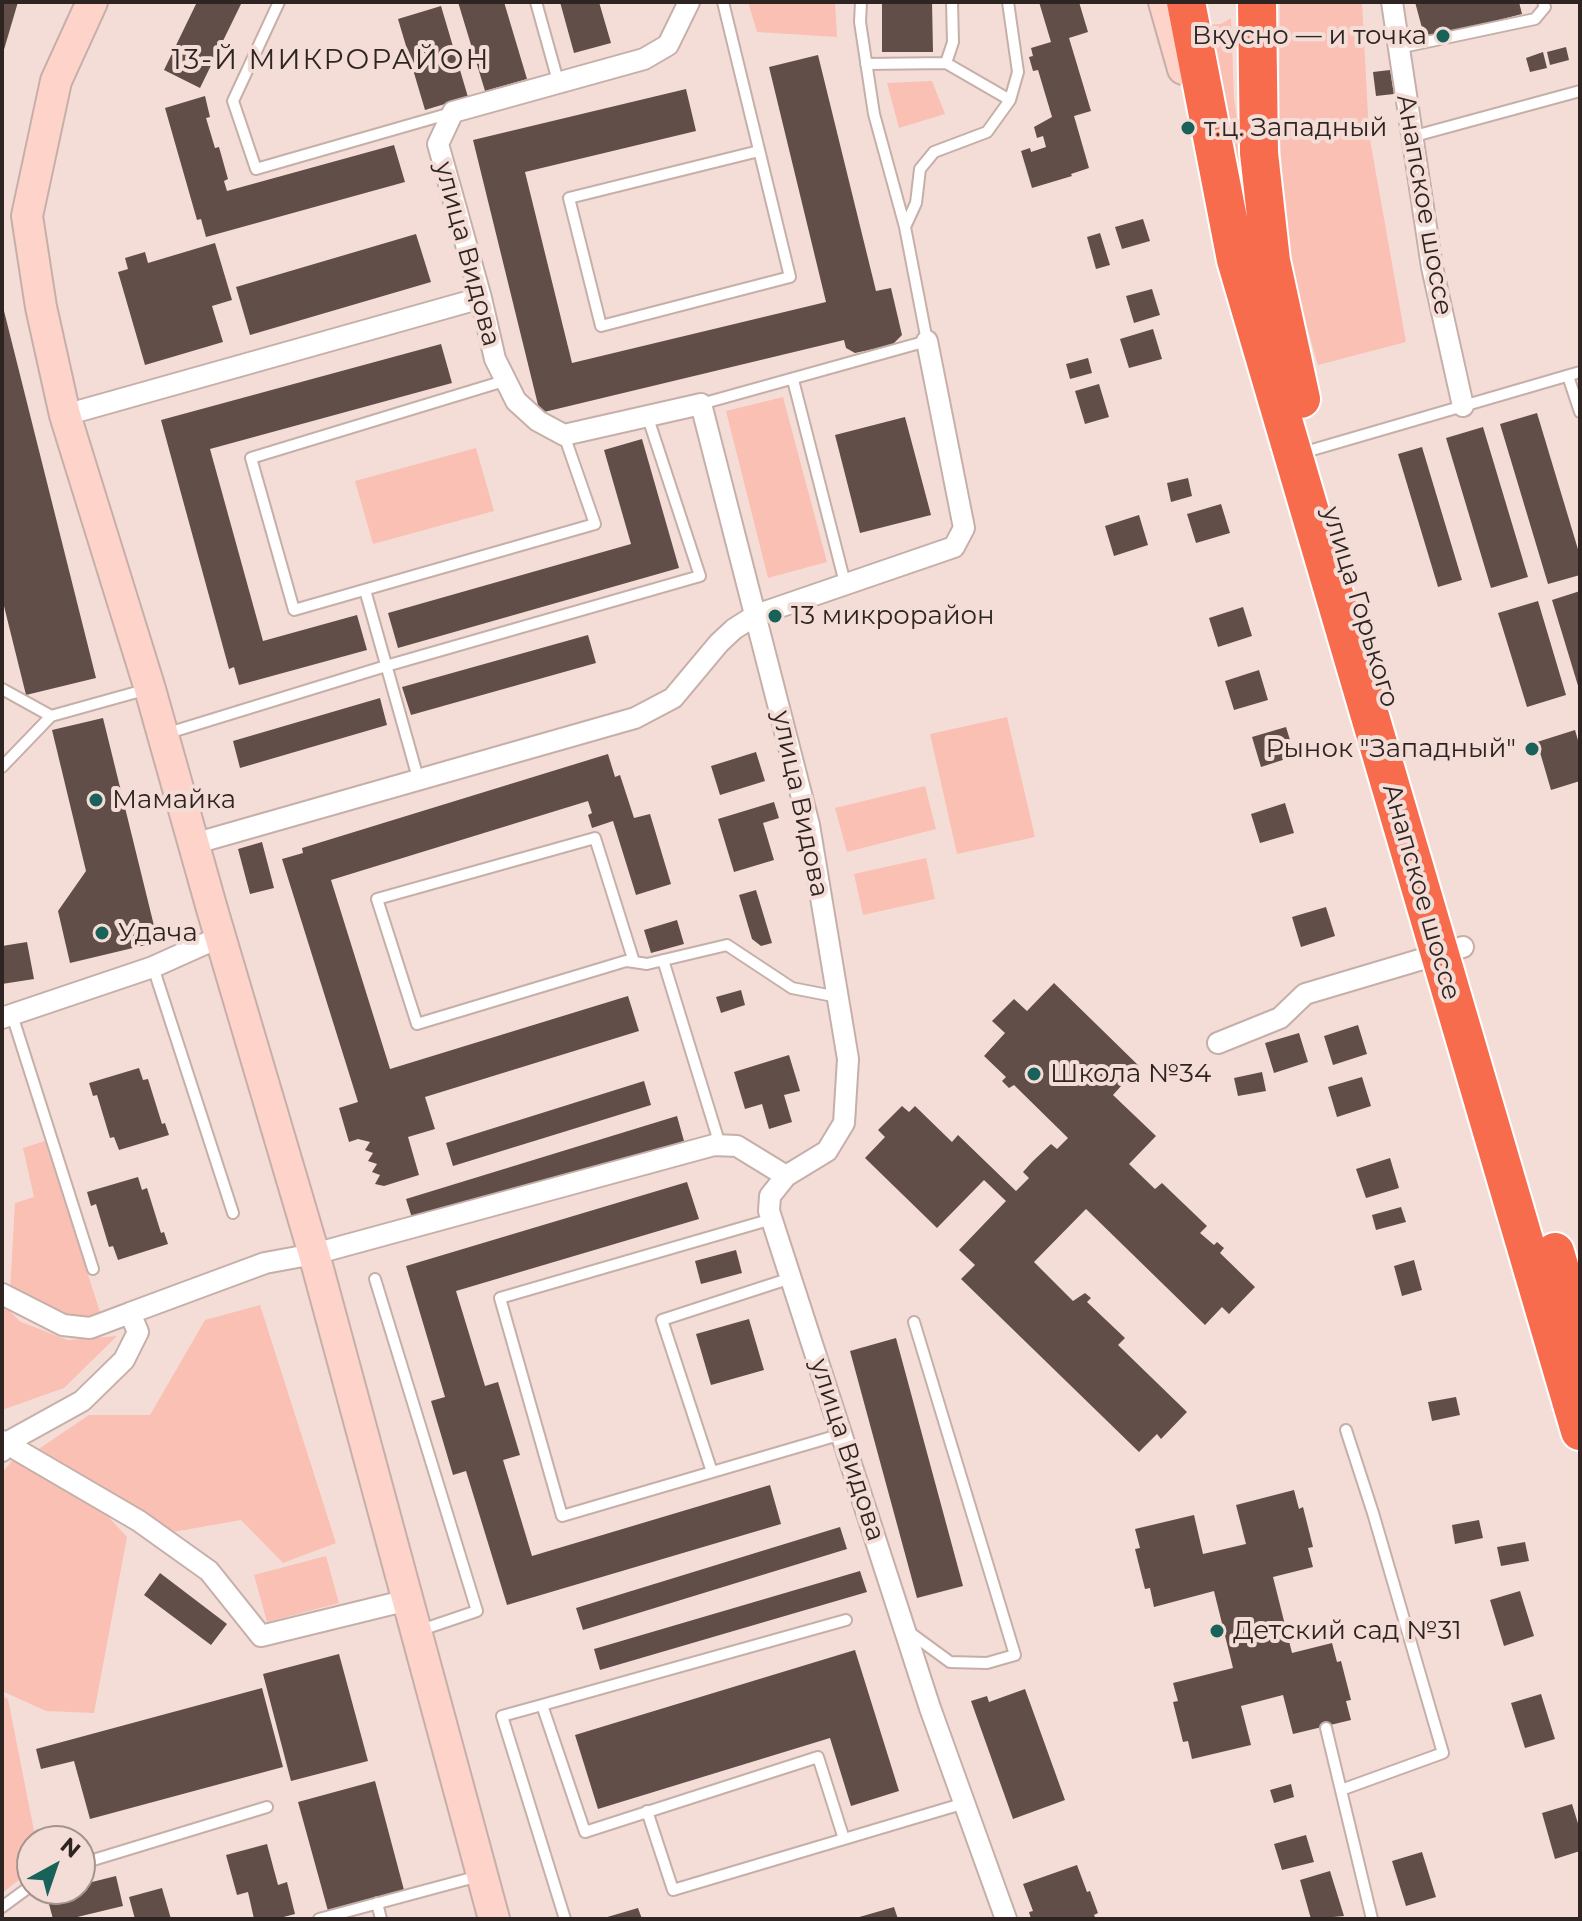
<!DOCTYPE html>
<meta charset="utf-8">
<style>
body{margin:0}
#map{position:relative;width:1582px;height:1921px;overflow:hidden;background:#f5ddd7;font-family:Montserrat,sans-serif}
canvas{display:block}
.frame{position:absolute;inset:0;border:4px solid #2e2523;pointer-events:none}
.north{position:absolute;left:16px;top:1825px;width:80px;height:80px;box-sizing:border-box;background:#f5ddd7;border:2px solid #a5938f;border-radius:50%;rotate:40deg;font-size:22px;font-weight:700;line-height:32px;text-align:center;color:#2e2523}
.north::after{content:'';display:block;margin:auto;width:28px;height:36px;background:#18625a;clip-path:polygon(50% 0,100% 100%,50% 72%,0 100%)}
</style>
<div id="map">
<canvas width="1582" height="1921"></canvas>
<div class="frame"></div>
<div class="north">N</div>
</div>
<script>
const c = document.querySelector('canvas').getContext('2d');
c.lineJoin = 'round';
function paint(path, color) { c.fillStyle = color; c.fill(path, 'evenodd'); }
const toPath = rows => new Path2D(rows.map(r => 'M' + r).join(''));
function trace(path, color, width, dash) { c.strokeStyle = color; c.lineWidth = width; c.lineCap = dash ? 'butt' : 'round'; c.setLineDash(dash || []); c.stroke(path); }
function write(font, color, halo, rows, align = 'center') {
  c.font = font + ' Montserrat,sans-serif'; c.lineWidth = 8; c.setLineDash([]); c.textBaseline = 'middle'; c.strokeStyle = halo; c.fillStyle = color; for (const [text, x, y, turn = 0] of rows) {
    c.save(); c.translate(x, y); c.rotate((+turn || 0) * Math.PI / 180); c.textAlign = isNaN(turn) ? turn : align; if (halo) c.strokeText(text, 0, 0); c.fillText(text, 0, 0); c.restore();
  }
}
paint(toPath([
 [748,2,835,2,837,37,757,32],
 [1280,2,1362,2,1369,134,1406,342,1318,365,1296,289,1284,211,1279,116],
 [1231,18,1234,98,1247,187,1241,188,1205,25,1221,24],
 [932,81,945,114,899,128,887,83],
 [783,397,827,562,768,578,726,411],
 [476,448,494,511,373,544,355,481],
 [1007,717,1035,837,957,854,930,734],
 [925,786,936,829,847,852,835,808],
 [926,858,935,899,863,915,854,874],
 [45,1141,101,1315,88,1321,65,1318,10,1291,15,1203,34,1197,23,1148],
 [2,1304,21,1322,68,1340,117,1336,64,1388,2,1410],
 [260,1305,336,1543,283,1563,241,1520,173,1532,37,1450,89,1415,150,1415,205,1320],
 [16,1456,105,1513,127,1537,94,1713,46,1711,2,1691,2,1473],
 [326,1556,339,1603,267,1622,254,1575],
 [2,1696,8,1699,36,1841,32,1841,32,1870,2,1893]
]), '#f9c0b3');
paint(toPath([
 [2,2,18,2,3,53,2,53],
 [197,2,242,2,200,88,164,70],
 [458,2,504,2,527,79,485,91],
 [560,2,599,2,611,43,574,53],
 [882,2,932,2,933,52,882,52],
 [1039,2,1079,2,1088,32,1069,38,1091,111,1074,116,1089,168,1071,174,1072,176,1032,188,1021,151,1030,148,1031,152,1046,147,1043,136,1037,138,1034,127,1052,117,1038,70,1033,71,1029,57,1033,56,1031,48,1051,42],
 [1415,2,1519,2,1522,14,1425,39],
 [441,6,468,97,425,110,398,19],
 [1566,47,1569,60,1550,65,1547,52],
 [1543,52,1547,68,1530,72,1526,58],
 [818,55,876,291,891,288,902,335,892,345,855,353,846,348,844,340,540,413,473,140,686,89,696,131,525,172,572,363,826,302,769,67],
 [1390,70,1394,94,1376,96,1373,72],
 [205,96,210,117,206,118,215,148,219,147,228,179,224,181,227,191,394,145,405,182,206,237,201,219,197,220,165,108],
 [1143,219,1150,241,1122,249,1115,227],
 [1100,233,1110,265,1096,269,1087,237],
 [416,234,431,282,250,335,236,287],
 [215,243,232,300,212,306,223,342,145,365,118,272,128,269,125,258,145,252,148,263],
 [1152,289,1160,315,1134,323,1126,296],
 [3,307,96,678,26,695,2,598],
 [1153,329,1162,359,1129,368,1120,339],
 [441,344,452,383,210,449,263,641,357,615,367,650,239,685,234,667,229,669,161,420],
 [1088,358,1092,373,1070,379,1066,364],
 [1099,384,1109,417,1085,424,1075,391],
 [1537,413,1580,556,1580,575,1548,584,1500,424],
 [905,417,931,515,860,533,835,435],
 [1483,427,1528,577,1491,588,1446,438],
 [642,439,679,568,398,648,388,613,631,544,604,450],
 [1422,447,1462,580,1438,587,1398,454],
 [1188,478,1192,496,1171,502,1167,483],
 [1221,504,1230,533,1196,543,1187,514],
 [1139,515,1148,545,1114,556,1105,526],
 [1580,591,1580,689,1579,689,1552,600],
 [1538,601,1566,695,1527,707,1498,613],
 [1243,607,1252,636,1218,647,1209,618],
 [588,635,596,663,411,715,402,687],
 [1259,670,1268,700,1234,710,1225,681],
 [380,698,387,725,240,768,233,741],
 [103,718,158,942,70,963,58,911,86,871,52,730],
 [1286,727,1295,756,1261,767,1252,737],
 [1575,730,1580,747,1580,781,1551,790,1537,742],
 [756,752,765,781,720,795,711,766],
 [608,754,615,777,620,775,634,818,650,814,671,884,636,895,613,821,592,828,588,815,592,813,588,801,331,880,390,1069,628,996,639,1031,425,1097,435,1129,408,1137,419,1175,384,1186,375,1184,380,1175,372,1172,377,1164,368,1161,373,1153,365,1150,370,1142,358,1139,349,1142,339,1108,358,1102,282,859,303,853,302,848],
 [774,802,779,818,763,823,774,860,734,872,718,819],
 [1285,803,1294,833,1260,843,1251,814],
 [262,842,274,888,250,894,238,849],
 [756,890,772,943,761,946,752,939,739,895],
 [1326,907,1335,936,1301,947,1292,917],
 [677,920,684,944,651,953,644,930],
 [27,942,34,979,2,984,2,946],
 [1054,983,1139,1066,1113,1095,1156,1136,1129,1164,1155,1189,1162,1183,1207,1226,1200,1233,1214,1245,1217,1242,1224,1248,1220,1253,1255,1287,1229,1314,1222,1307,1205,1325,1086,1209,1034,1262,1073,1301,1085,1293,1091,1298,1087,1302,1125,1338,1118,1345,1187,1412,1161,1439,1157,1434,1139,1452,961,1279,975,1265,959,1250,1006,1201,984,1180,937,1228,865,1158,885,1137,878,1130,902,1106,909,1112,915,1106,952,1142,958,1135,1016,1191,1029,1178,1023,1172,1032,1162,1051,1144,1057,1149,1068,1138,1014,1085,1009,1088,1002,1081,1006,1077,984,1056,1005,1033,992,1021,1014,999,1027,1011],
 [741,990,745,1005,721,1013,716,997],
 [1358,1025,1367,1054,1333,1065,1324,1036],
 [1299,1033,1308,1062,1274,1073,1265,1043],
 [789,1055,800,1091,784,1095,792,1122,769,1129,762,1104,745,1109,734,1072],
 [139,1068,143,1080,148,1079,162,1124,165,1123,169,1135,119,1150,114,1137,110,1138,97,1095,93,1096,89,1083],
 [1262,1072,1266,1091,1238,1096,1234,1078],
 [1362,1077,1371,1106,1337,1117,1328,1087],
 [644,1081,651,1105,453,1166,446,1143],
 [677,1116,684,1141,414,1224,406,1199],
 [1390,1158,1399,1188,1366,1198,1356,1169],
 [138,1177,142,1190,147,1188,161,1233,164,1232,168,1244,118,1260,113,1246,109,1247,96,1204,91,1206,87,1192],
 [687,1182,699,1219,456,1291,485,1386,498,1382,520,1455,503,1460,532,1556,770,1485,781,1524,507,1605,466,1471,453,1475,431,1401,445,1397,406,1266],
 [1401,1207,1406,1222,1376,1230,1372,1215],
 [736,1250,742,1273,701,1284,695,1261],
 [1414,1260,1422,1290,1402,1296,1394,1266],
 [749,1319,764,1370,711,1385,696,1334],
 [896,1338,963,1586,917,1598,850,1351],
 [1456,1397,1460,1415,1432,1421,1428,1402],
 [1294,1490,1299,1509,1303,1507,1313,1547,1308,1548,1313,1567,1273,1577,1292,1653,1332,1643,1337,1662,1341,1661,1351,1700,1346,1701,1351,1720,1293,1734,1283,1695,1241,1706,1251,1745,1192,1759,1188,1741,1183,1742,1173,1702,1178,1701,1173,1683,1233,1668,1214,1591,1154,1607,1150,1588,1145,1589,1135,1549,1140,1548,1135,1529,1194,1515,1203,1554,1246,1544,1236,1505],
 [1479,1520,1483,1538,1455,1544,1452,1525],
 [840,1527,847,1549,583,1630,576,1608],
 [1525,1542,1529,1561,1501,1566,1497,1547],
 [860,1571,867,1592,600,1670,594,1649],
 [160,1573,227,1624,211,1645,144,1595],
 [1520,1591,1534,1636,1504,1646,1490,1600],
 [855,1650,899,1791,851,1806,830,1738,598,1809,575,1735],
 [339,1654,368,1761,291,1781,263,1674],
 [262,1688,283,1767,90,1819,74,1761,41,1769,36,1749],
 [1025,1689,1065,1800,1013,1819,971,1701,987,1696,989,1702],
 [1541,1694,1555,1739,1525,1748,1511,1703],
 [375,1781,404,1890,328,1911,298,1802],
 [1291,1784,1294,1797,1274,1803,1270,1790],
 [1572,1804,1580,1830,1580,1851,1555,1859,1542,1813],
 [1306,1835,1314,1862,1282,1870,1274,1844],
 [267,1844,278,1885,287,1882,295,1914,276,1919,254,1919,248,1892,237,1895,226,1855],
 [1422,1852,1436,1897,1406,1906,1392,1861],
 [1077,1865,1087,1892,1090,1891,1098,1913,1094,1915,1096,1919,1031,1919,1029,1912,1033,1911,1023,1884],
 [1330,1871,1344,1916,1311,1919,1300,1880],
 [116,1876,123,1906,69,1919,53,1919,46,1893,62,1889,80,1889,80,1885],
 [162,1888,171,1919,135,1919,129,1897],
 [894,1907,898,1919,856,1919,856,1918],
 [638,1908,642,1919,604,1919,604,1918]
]), '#614e49');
const lane = toPath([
 [279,2,233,101,256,169,451,113],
 [536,2,558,81],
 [723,2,790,277,601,326,569,198,759,151],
 [1398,48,1535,19,1545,7,1543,2],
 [946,63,953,42,952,2],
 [866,64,946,63,1010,100],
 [1411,137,1580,91],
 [905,227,916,203,920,169,934,152,987,132,1010,100,1018,72,1008,2],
 [1568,376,1580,412],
 [793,380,845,583],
 [504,381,251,458,294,610,595,524,564,435],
 [701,404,927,341,905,227,874,114,860,22,861,2],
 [1312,450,1580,372],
 [365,590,418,778],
 [2,689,51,716,148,689],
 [165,734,386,666,700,576,648,418],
 [2,767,51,716],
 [663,960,720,1145],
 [634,962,595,838,377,899,417,1024,626,961,634,962,647,964,727,945,792,988,838,997],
 [153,967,233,1213],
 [12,1015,93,1269],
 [772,1219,500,1298,562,1516,842,1434],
 [375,1279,477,1611,418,1631],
 [712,1472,662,1320,791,1278],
 [909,1632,950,1662,987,1663,1015,1655,914,1322],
 [542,1705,502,1716,565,1919],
 [1326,1728,1372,1919],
 [1341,1790,1443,1753,1373,1513,1346,1430],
 [647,1811,673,1890,965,1803],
 [844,1839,818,1757,585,1832,542,1705,846,1620],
 [80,1864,267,1807],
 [377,1903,381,1919],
 [2,1907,32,1885],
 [319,1919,479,1876]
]);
const street = toPath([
 [689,2,668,45,644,59,453,112,438,144,481,298,495,359,516,401,538,421,564,435,701,404,809,825,848,1059,844,1123,827,1151,786,1176,770,1196,769,1211,930,1708,1006,1919],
 [1392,2,1432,267,1463,406],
 [65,415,481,298],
 [193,844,635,718,673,698,719,643,734,629,756,615,954,547,964,528,927,341],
 [2,1018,153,967,220,937],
 [1218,1043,1280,1018,1305,994,1463,947],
 [2,1294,63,1325,90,1328,130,1313],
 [2,1441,139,1521,209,1571,261,1636,408,1600],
 [2,1451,6,1443,82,1401,124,1360,138,1332,130,1313,265,1263,314,1254,714,1145,737,1146,786,1176]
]);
const secondary = toPath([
 [92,2,56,81,27,216,41,307,65,415,150,689,212,909,314,1254,494,1919],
 [1164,2,1183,69]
]);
const highway = toPath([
 [1186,2,1236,260,1580,1431],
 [1257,2,1259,153,1271,261,1301,399],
 [1555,1252,1580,1337]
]);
trace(lane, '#c6afa9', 14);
trace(street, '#c6afa9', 24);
trace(secondary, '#c6afa9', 34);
trace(highway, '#fff', 42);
trace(lane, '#fff', 10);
trace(street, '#fff', 20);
trace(secondary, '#fdd3ca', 30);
trace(highway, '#f86c4e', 38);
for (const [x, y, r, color] of [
 [1443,36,8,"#18625a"],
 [1188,128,8,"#18625a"],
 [775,616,8,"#18625a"],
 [1532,749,8,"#18625a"],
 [96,800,8,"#18625a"],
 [102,933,8,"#18625a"],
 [1034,1074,8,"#18625a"],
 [1217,1631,8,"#18625a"]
]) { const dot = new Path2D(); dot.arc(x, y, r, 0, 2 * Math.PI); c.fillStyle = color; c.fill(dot); trace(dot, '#f5ddd7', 3); }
write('26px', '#2e2523', '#f5ddd7', [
 ["Вкусно — и точка",1427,36,"right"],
 ["т.ц. Западный",1204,128],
 ["13 микрорайон",791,616],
 ["Рынок \"Западный\"",1516,749,"right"],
 ["Мамайка",112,800],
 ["Удача",118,933],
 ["Школа №34",1050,1074],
 ["Детский сад №31",1233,1631]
], 'left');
write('26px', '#2e2523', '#f5ddd7', [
 ["Анапское шоссе",1424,205,80],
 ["улица Видова",467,254,75],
 ["улица Горького",1360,607,73],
 ["улица Видова",800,804,78],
 ["Анапское шоссе",1421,892,74],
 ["улица Видова",847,1450,72]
]);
c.letterSpacing = '2px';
write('28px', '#2e2523', '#f5ddd7', [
 ["13-Й МИКРОРАЙОН",331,61]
]);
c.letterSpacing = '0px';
</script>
